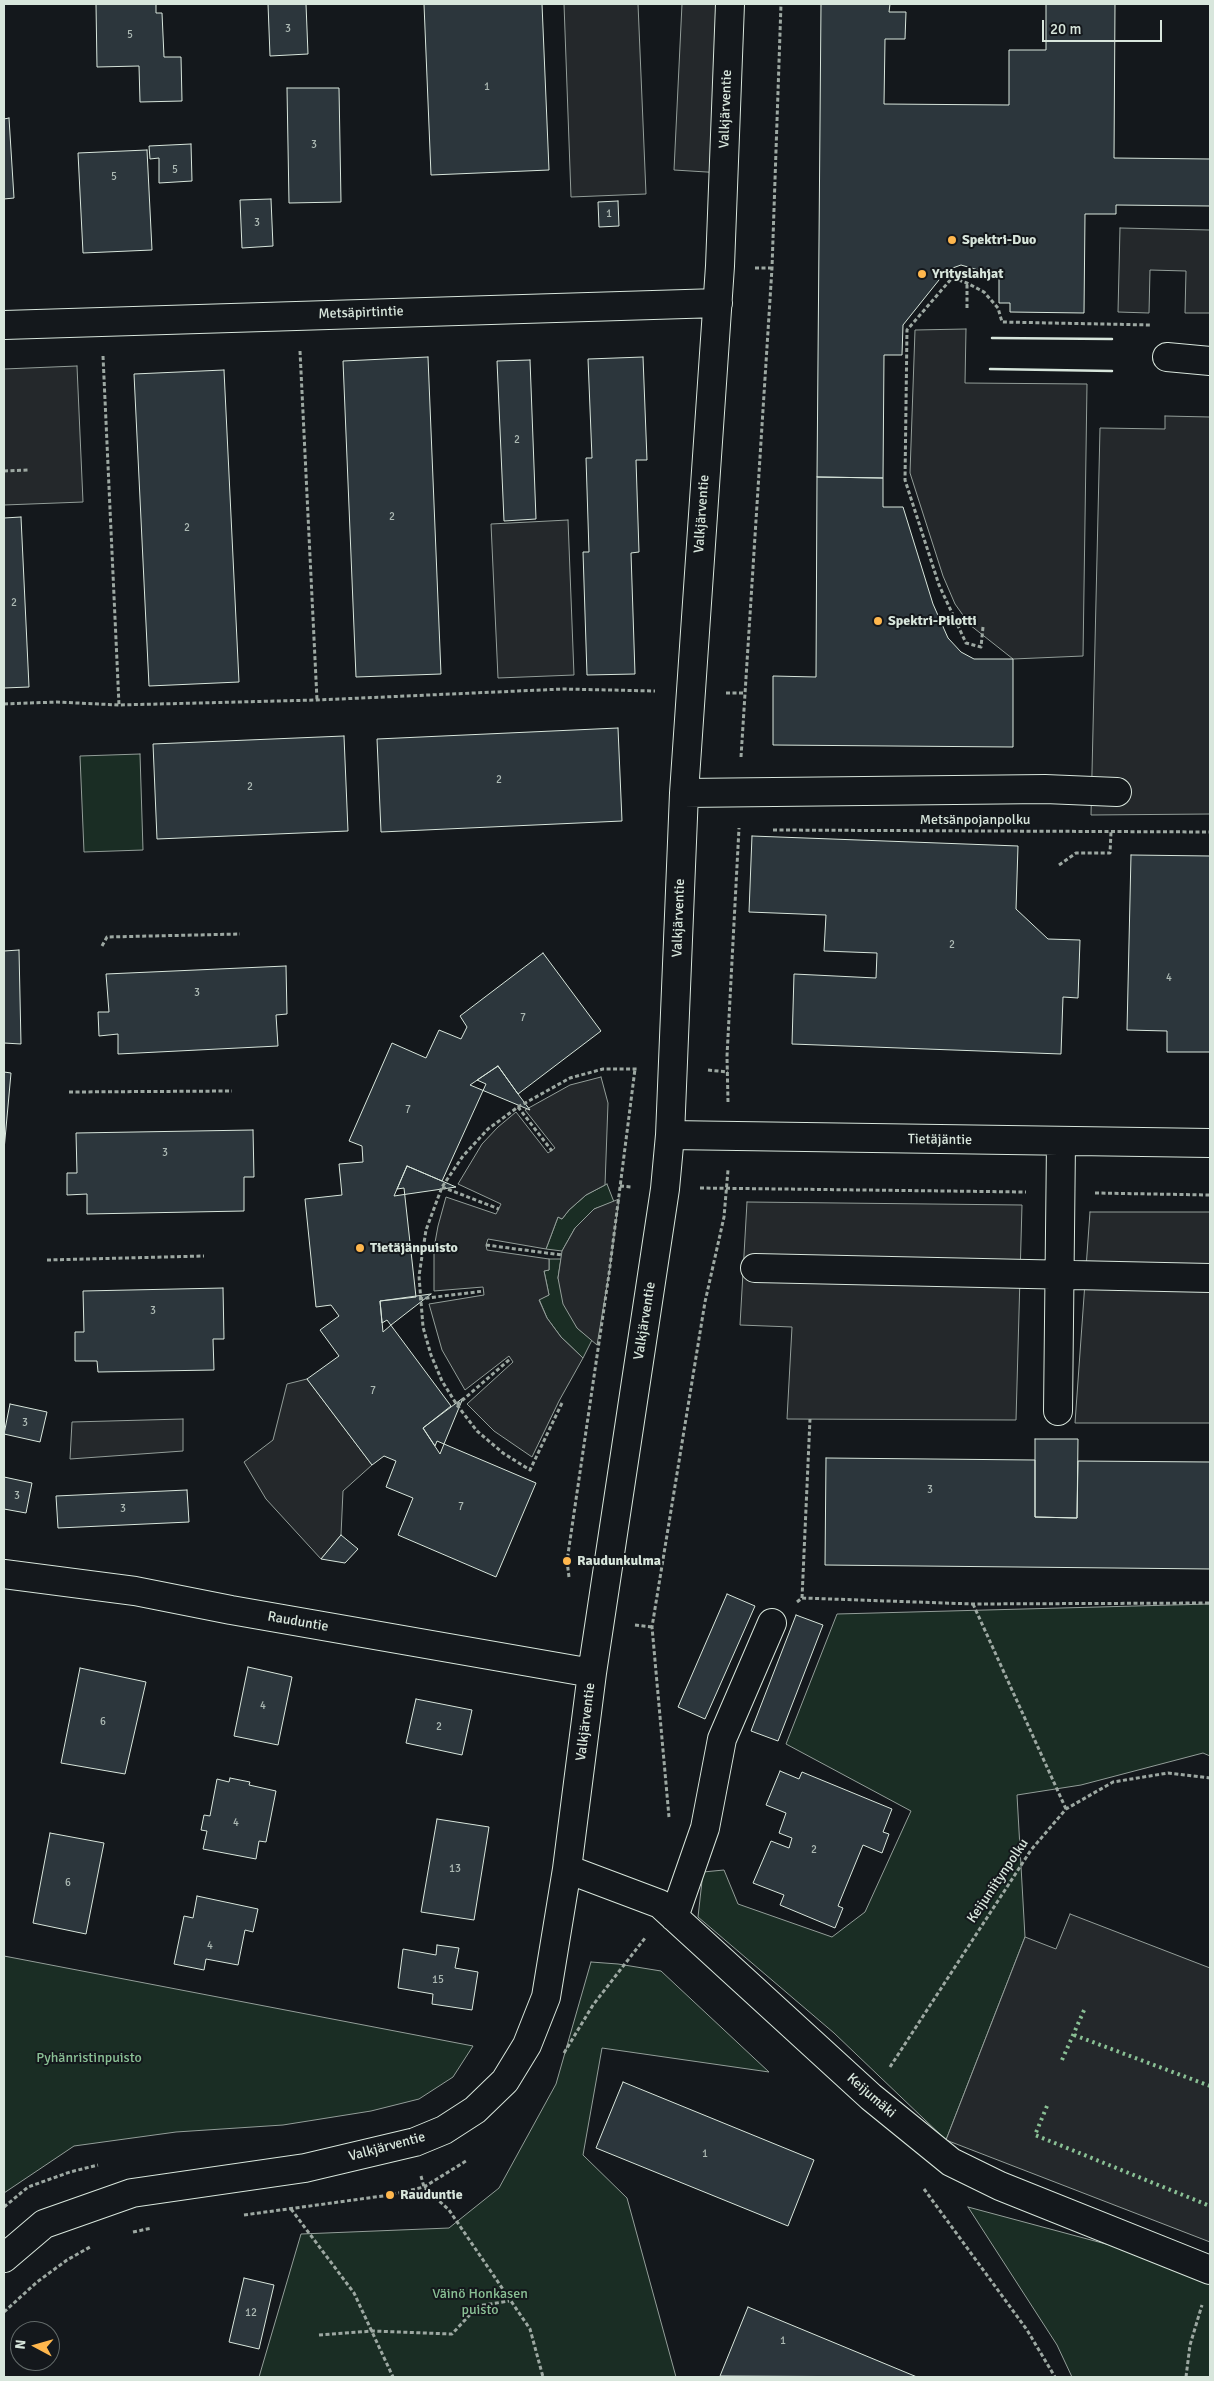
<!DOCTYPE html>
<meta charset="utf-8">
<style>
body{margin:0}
#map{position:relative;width:1214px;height:2381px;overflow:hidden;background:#14181c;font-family:Signika,sans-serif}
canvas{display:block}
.frame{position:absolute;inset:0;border:5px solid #d8e6dc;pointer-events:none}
.north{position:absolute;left:10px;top:2321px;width:50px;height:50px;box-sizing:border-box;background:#14181c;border:1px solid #626a69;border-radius:50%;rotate:276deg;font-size:14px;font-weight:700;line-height:20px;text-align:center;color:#d8e6dc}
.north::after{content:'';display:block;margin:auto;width:18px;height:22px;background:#ffb74d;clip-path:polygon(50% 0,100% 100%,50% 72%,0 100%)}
.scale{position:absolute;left:1042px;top:20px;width:120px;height:22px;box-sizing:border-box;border:2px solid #d8e6dc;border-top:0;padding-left:6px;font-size:15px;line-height:18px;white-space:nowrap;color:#d8e6dc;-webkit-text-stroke:4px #14181c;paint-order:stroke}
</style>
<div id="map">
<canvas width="1214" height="2381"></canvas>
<div class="frame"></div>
<div class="north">N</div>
<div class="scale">20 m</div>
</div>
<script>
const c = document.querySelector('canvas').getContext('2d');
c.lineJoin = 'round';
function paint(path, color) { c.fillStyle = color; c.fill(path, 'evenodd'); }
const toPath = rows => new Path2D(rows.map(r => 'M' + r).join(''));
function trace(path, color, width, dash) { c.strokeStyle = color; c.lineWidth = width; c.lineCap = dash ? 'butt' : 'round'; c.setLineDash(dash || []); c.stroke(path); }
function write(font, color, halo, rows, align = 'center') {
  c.font = font + ' Signika,sans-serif'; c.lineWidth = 4; c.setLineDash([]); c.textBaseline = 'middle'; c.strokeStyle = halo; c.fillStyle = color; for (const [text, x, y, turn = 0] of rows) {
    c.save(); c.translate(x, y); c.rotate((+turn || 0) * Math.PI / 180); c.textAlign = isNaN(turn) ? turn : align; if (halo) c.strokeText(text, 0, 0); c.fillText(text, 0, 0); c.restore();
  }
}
const green = toPath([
 [140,754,143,850,84,852,80,756,140,754],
 [607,1184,614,1202,594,1209,575,1228,562,1251,546,1249,558,1217,562,1219,569,1210,586,1195,607,1184],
 [549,1259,561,1259,558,1278,577,1328,592,1340,583,1358,561,1337,547,1318,539,1299,549,1295,544,1271,549,1270,549,1259],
 [1210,1604,1210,1756,1203,1753,1081,1785,1017,1795,1025,1937,946,2140,834,2033,698,1917,703,1872,724,1870,738,1904,832,1937,865,1912,911,1811,786,1744,837,1614,1210,1604],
 [4,1956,473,2046,453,2077,419,2099,371,2111,283,2125,176,2132,74,2146,4,2193,4,1956],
 [591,1962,618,1964,661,1971,769,2072,602,2048,583,2155,627,2198,676,2377,259,2377,301,2234,449,2228,499,2188,556,2084,591,1962],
 [968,2207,1188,2266,1210,2263,1210,2377,1072,2377,1057,2345,968,2207]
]);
paint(green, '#1a2d24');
trace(green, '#939e99', 1);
const parking = toPath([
 [564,4,638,4,646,194,571,197,564,4],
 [682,4,730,4,723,173,674,170,682,4],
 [1120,228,1210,230,1210,313,1185,313,1186,271,1150,270,1149,313,1118,312,1120,228],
 [966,329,965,383,1087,384,1083,656,1013,659,970,625,955,604,943,576,910,473,915,330,966,329],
 [77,366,83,502,4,505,4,369,77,366],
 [1165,416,1210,417,1210,814,1091,815,1100,428,1165,429,1165,416],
 [568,520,574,675,498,678,491,524,568,520],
 [601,1077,608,1103,605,1185,586,1195,569,1210,562,1219,558,1217,546,1249,488,1239,486,1245,487,1250,549,1259,549,1270,544,1271,549,1295,539,1300,547,1318,561,1337,583,1358,559,1401,532,1457,494,1431,467,1404,513,1362,509,1356,465,1390,442,1350,429,1304,484,1295,483,1287,434,1291,434,1248,438,1226,446,1197,496,1214,501,1204,458,1184,482,1144,498,1127,516,1112,548,1153,555,1148,525,1110,570,1085,601,1077],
 [619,1199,609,1274,597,1345,577,1328,563,1304,558,1278,562,1251,575,1228,594,1209,619,1199],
 [747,1202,1022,1205,1016,1420,787,1419,792,1327,740,1325,747,1202],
 [1090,1212,1210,1212,1210,1423,1075,1423,1090,1212],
 [307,1379,372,1465,343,1491,341,1535,321,1559,266,1499,244,1462,273,1440,287,1384,307,1379],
 [183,1419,183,1451,70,1459,72,1422,183,1419],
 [1070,1914,1210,1968,1210,2242,946,2140,1025,1937,1056,1949,1070,1914]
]);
paint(parking, '#24282b');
trace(parking, '#939e99', 1);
const building = toPath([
 [96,4,156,4,156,13,162,13,164,57,181,57,182,101,140,102,139,66,97,67,96,4],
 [268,4,306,4,308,54,270,56,268,4],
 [424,4,542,4,549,170,431,175,424,4],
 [821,4,890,4,889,12,906,12,905,39,885,39,884,104,1009,105,1009,50,1046,50,1046,4,1115,4,1114,158,1210,159,1210,206,1116,205,1116,214,1085,214,1084,313,1010,312,1010,303,999,303,999,276,961,265,947,270,903,325,902,355,884,355,883,478,817,477,821,4],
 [287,88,339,88,341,202,289,203,287,88],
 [9,118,14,198,4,199,4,119,9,118],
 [191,144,192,181,159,183,159,158,150,159,149,146,191,144],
 [147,150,152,250,83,253,78,153,147,150],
 [271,199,273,246,242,248,240,200,271,199],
 [618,201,619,226,599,227,598,202,618,201],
 [428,357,441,674,356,677,343,361,428,357],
 [643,357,647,460,636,460,639,552,631,553,635,674,587,675,583,552,589,552,586,458,592,458,588,359,643,357],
 [530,360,536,519,504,521,497,361,530,360],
 [224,370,239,682,149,686,134,374,224,370],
 [817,477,883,478,883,507,903,507,933,604,948,638,961,652,974,659,1013,659,1013,747,773,745,773,676,816,677,817,477],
 [21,517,29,687,4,688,4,518,21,517],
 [618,728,622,821,381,832,377,739,618,728],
 [344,736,348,831,157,839,153,744,344,736],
 [752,836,1018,846,1016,909,1048,939,1080,940,1078,998,1063,997,1061,1054,792,1044,794,974,876,978,877,953,824,951,826,915,749,912,752,836],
 [1131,855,1210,856,1210,1052,1167,1052,1167,1031,1127,1030,1131,855],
 [19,950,21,1044,4,1043,4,951,19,950],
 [543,953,601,1031,518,1094,498,1066,477,1080,486,1084,442,1181,407,1166,397,1189,404,1188,416,1297,380,1301,382,1323,387,1320,451,1406,423,1428,435,1446,437,1441,536,1483,496,1577,398,1535,413,1498,386,1487,396,1461,384,1456,372,1465,307,1379,339,1356,320,1330,339,1316,331,1305,316,1307,305,1199,342,1195,339,1164,363,1162,362,1146,349,1141,392,1043,426,1058,439,1030,461,1039,467,1027,460,1016,543,953],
 [286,966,287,1014,276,1015,278,1046,118,1054,118,1034,99,1036,98,1012,109,1012,106,974,286,966],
 [498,1066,518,1094,530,1110,470,1085,498,1066],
 [4,1072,11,1073,4,1150,4,1072],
 [253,1130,254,1177,244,1177,244,1211,87,1214,87,1194,67,1195,67,1173,77,1173,76,1133,253,1130],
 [407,1166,456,1187,394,1196,407,1166],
 [223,1288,224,1339,213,1339,214,1370,98,1372,97,1361,75,1361,75,1332,84,1332,83,1291,223,1288],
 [431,1294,391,1325,383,1332,380,1301,431,1294],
 [463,1398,444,1444,440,1454,423,1428,463,1398],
 [10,1404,47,1412,40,1442,4,1434,10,1404],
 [1035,1439,1078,1439,1077,1518,1035,1517,1035,1439],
 [826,1458,1035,1460,1035,1517,1077,1518,1078,1461,1210,1462,1210,1569,825,1565,826,1458],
 [4,1477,32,1483,26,1513,4,1509,4,1477],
 [187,1490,189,1522,58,1528,56,1496,187,1490],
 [341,1535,358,1549,345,1563,321,1559,341,1535],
 [727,1594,755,1606,705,1719,678,1707,727,1594],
 [796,1615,823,1625,778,1741,751,1731,796,1615],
 [248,1667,292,1677,278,1745,234,1736,248,1667],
 [80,1668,146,1682,125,1774,61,1763,80,1668],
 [416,1699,472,1710,462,1755,406,1743,416,1699],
 [780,1771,799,1779,802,1772,892,1809,883,1832,889,1834,882,1853,863,1845,838,1906,843,1908,835,1928,780,1905,784,1895,753,1883,771,1841,789,1848,792,1838,779,1833,786,1813,766,1805,780,1771],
 [230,1778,250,1782,249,1785,276,1791,266,1842,259,1841,256,1859,203,1849,207,1831,201,1830,204,1815,210,1816,217,1779,229,1782,230,1778],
 [437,1819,489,1827,474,1920,421,1912,437,1819],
 [50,1833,104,1843,86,1934,33,1923,50,1833],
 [197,1896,258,1909,253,1932,245,1930,238,1965,206,1959,204,1970,174,1964,184,1916,193,1918,197,1896],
 [437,1945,459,1948,455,1968,478,1972,472,2010,432,2004,433,1994,398,1988,403,1949,436,1955,437,1945],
 [623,2082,814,2160,788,2226,596,2148,623,2082],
 [244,2278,274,2285,259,2349,229,2342,244,2278],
 [748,2307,917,2377,720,2376,748,2307]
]);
paint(building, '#2c363c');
trace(building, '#d8e6dc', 1);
const minor = toPath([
 [4,325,718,303],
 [1167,357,1210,361],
 [684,793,1045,789,1117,792],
 [670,1135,1210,1143],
 [755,1268,1210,1278],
 [1058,1411,1061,1142],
 [4,1574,135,1591,231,1610,592,1673],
 [567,1869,660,1904,871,2097,951,2162,1000,2186,1210,2270],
 [674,1917,705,1828,722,1739,772,1623],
 [4,2258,44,2224,132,2193,305,2168,415,2142,444,2130,475,2110,505,2081,527,2045,546,1997,567,1869,592,1673,665,1189,670,1135,684,793,720,266,730,4]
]);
trace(minor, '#d8e6dc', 30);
trace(toPath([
 [755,268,772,268],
 [967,308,967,283],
 [300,351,317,700],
 [103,356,119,705],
 [4,471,30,470],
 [983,627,981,647,966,643,939,585,905,480,907,330,952,278,967,283,984,292,998,308,1002,322,1151,325],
 [726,693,744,693],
 [4,704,57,702,119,705,317,700,563,689,655,691],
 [741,757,772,268,781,4],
 [773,830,1210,832],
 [1059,865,1076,853,1110,853,1111,832],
 [102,946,107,937,240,934],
 [708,1070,728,1072],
 [69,1092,232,1091],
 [728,1102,727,1056,739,828],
 [518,1107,552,1151],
 [620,1186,631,1187],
 [442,1187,499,1209],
 [700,1188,1026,1192],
 [1095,1193,1210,1195],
 [486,1245,562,1255],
 [47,1260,204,1256],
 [419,1299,484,1291],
 [562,1403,530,1470,503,1453,477,1431,457,1405,442,1381,431,1355,423,1327,419,1276,426,1230,442,1187,463,1156,488,1129,518,1107,570,1078,603,1069,637,1069],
 [457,1405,510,1359],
 [569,1577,567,1561,609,1274,635,1069],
 [802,1598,810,1419],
 [797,1602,802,1598,973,1604,1210,1603],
 [973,1604,1066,1809],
 [635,1625,652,1627],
 [669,1817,652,1627,705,1302,724,1217,728,1170],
 [564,2053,593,2005,645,1938],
 [890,2067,1031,1850,1066,1809,1113,1782,1168,1773,1210,1778],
 [421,2176,424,2187,449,2210,530,2329,543,2377],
 [924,2189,1027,2330,1055,2377],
 [4,2207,28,2187,70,2172,98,2165],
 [291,2209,354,2293,393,2377],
 [244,2215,390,2195,424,2187,466,2161],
 [133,2232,152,2228],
 [4,2312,37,2282,67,2260,90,2247],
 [319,2335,373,2331,452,2334,478,2306,509,2301],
 [1186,2377,1190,2345,1202,2305]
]), '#9da8a2', 3, [4, 2.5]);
trace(minor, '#14181c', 28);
trace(toPath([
 [1074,2035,1210,2086],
 [1062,2060,1085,2008],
 [1047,2106,1035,2135,1210,2206]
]), '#8ac095', 4, [2.5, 4]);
trace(toPath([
 [992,338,1112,339],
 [990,369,1112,371]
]), '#d8e6dc', 2.5);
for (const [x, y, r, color] of [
 [952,240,5,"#ffb74d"],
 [922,274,5,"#ffb74d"],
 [878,621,5,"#ffb74d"],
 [360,1248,5,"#ffb74d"],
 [567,1561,5,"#ffb74d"],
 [390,2195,5,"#ffb74d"]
]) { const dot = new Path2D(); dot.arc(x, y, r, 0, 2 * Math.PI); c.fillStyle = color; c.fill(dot); trace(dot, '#14181c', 2); }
write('11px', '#adbab4', null, [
 ["3",288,29],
 ["5",130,35],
 ["1",487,87],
 ["3",314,145],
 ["5",175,170],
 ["5",114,177],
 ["1",609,214],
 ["3",257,223],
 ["2",517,440],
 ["2",392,517],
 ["2",187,528],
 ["2",14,603],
 ["2",499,780],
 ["2",250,787],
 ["2",952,945],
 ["4",1169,978],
 ["3",197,993],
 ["7",523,1018],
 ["7",408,1110],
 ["3",165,1153],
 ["3",153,1311],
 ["7",373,1391],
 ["3",25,1423],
 ["3",930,1490],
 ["3",17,1496],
 ["7",461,1507],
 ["3",123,1509],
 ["4",263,1706],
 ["6",103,1722],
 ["2",439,1727],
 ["4",236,1823],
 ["2",814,1850],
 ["13",455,1869],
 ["6",68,1883],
 ["4",210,1946],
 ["15",438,1980],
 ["1",705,2154],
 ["12",251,2313],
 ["1",783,2341]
]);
write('14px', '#d8e6dc', '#14181c', [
 ["Valkjärventie",726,109,-88],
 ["Metsäpirtintie",361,313,-2],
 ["Valkjärventie",702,514,-86],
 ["Metsänpojanpolku",975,820],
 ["Valkjärventie",679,918,-88],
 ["Tietäjäntie",940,1140,1],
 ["Valkjärventie",645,1321,-81],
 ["Rauduntie",298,1622,10],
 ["Valkjärventie",586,1722,-83],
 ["Keijuniitynpolku",998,1881,-56],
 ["Keijumäki",871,2096,41],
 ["Valkjärventie",387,2147,-15]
]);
write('bold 14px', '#d8e6dc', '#14181c', [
 ["Spektri-Duo",962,240],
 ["Yrityslahjat",932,274],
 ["Spektri-Pilotti",888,621],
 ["Tietäjänpuisto",370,1248],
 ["Raudunkulma",577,1561],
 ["Rauduntie",400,2195]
], 'left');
write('14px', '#8ac095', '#14181c', [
 ["Pyhänristinpuisto",89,2058],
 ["Väinö Honkasen",480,2294],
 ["puisto",480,2310]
]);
</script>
